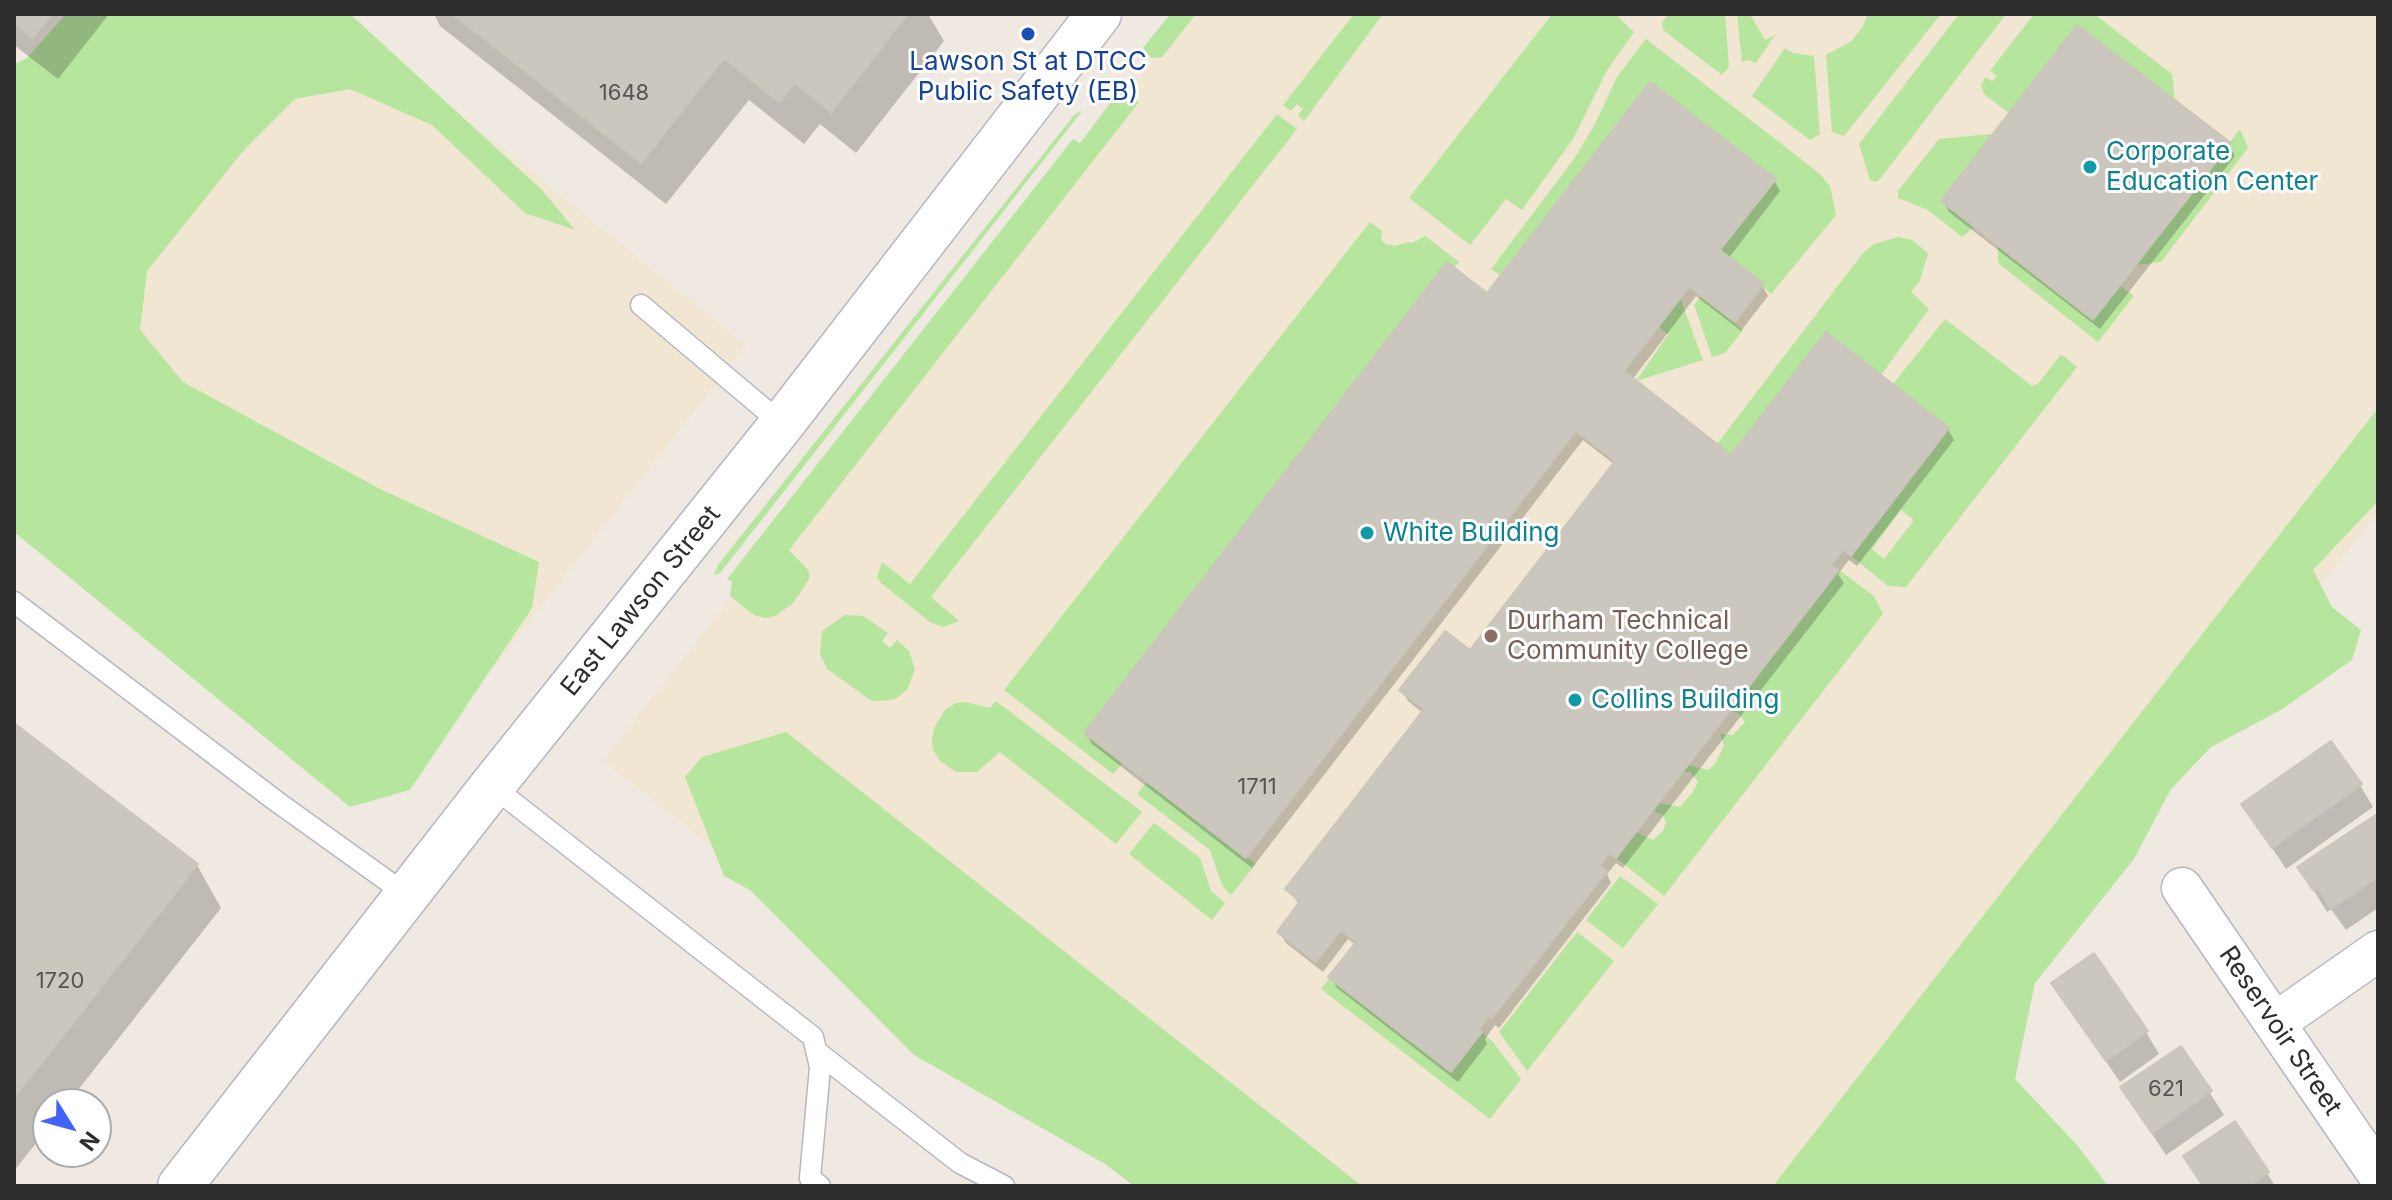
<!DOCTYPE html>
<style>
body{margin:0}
#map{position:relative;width:2392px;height:1200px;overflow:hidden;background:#efe9e1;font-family:Inter,sans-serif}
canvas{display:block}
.frame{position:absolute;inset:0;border:16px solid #2e2e2e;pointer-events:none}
.north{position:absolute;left:32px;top:1088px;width:80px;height:80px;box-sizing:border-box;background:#fff;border:2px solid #ababab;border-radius:50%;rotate:127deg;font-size:22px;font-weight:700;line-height:32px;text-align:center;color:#2e2e2e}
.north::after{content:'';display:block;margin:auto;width:28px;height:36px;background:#4264fb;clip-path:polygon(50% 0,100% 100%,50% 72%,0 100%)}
</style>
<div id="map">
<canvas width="2392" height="1200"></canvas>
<div class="frame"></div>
<div class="north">N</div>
</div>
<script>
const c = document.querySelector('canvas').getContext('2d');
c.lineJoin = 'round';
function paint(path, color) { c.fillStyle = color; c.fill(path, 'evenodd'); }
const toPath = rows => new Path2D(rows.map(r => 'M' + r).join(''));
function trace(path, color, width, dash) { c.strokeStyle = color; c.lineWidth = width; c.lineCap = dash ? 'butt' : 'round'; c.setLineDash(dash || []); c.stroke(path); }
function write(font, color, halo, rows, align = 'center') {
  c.font = font + ' Inter,sans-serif'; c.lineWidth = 6; c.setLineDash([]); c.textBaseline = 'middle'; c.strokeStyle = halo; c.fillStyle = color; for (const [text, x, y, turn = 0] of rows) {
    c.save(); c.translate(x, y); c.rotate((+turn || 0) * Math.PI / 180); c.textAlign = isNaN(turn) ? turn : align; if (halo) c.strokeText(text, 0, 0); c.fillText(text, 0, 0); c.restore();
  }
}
paint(toPath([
 [1188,14,2378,14,2378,512,1850,1186,1146,1186,603,761],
 [317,17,479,129,746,345,490,672,64,338]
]), '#f0e6d1');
paint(toPath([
 [66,14,350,14,542,190,575,230,525,213,432,125,350,89,295,99,244,150,147,271,140,330,183,382,380,489,539,562,532,608,410,790,350,807,14,532,14,64,27,58],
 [1170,14,1196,14,1162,57,1151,58,1143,48],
 [1354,14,1383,14,1304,121,1298,115,1303,109,1297,104,1291,111,1283,105],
 [1552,14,1615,14,1634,32,1606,72,1573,139,1522,210,1506,199,1470,245,1409,198],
 [1668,14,1725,14,1729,67,1722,75,1663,30,1662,23],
 [1737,14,1750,14,1765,40,1775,35,1756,63,1749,60,1742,62],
 [1868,14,1941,14,1844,136,1832,132,1826,55,1852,41,1863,26],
 [1959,14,2006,14,1880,179,1876,182,1870,180,1859,144],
 [2034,14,2094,14,2172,74,2175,100,2078,25,2009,113,1984,94,1981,85,1985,77,1992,81,1997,76,1990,71],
 [1646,39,1819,173,1830,186,1836,215,1771,294,1720,250,1775,179,1650,82,1500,275,1491,269,1574,159,1594,126,1617,77],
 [1785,48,1793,53,1814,56,1820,134,1810,140,1752,96],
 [1121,89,1139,102,789,550,809,571,809,579,800,593,792,604,775,616,766,618,756,616,746,609,730,596,732,582,727,579,1073,139,1080,143],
 [1082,111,720,573,714,575,718,565,1075,114],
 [1277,114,1297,129,931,597,959,621,943,627,930,622,881,583,877,577,882,562,910,584],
 [2240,129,2248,148,2161,262,2136,265],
 [1993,134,1941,201,1974,227,1962,237,1928,210,1898,198,1898,191,1939,139],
 [1370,222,1382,231,1381,240,1386,244,1395,246,1408,242,1412,243,1425,236,1459,262,1454,267,1447,263,1084,732,1123,763,1113,774,1004,690],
 [1898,237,1912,240,1928,253,1920,280,1911,292,1929,309,1881,375,1826,333,1731,455,1717,444,1863,253,1874,244],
 [1998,246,2119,285,2134,296,2098,342,1998,263],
 [1701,296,1743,330,1725,353,1712,357,1694,305],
 [1680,298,1703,360,1636,381,1668,335,1659,326],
 [1945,319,2032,386,2038,384,2061,354,2077,367,1906,587,1888,586,1851,556,1949,428,1893,384],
 [1901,510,1914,520,1884,559,1872,549],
 [2378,408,2378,501,2313,570,2332,607,2361,630,2352,660,2281,710,2211,747,2171,789,2134,859,2035,983,2015,1079,2077,1145,2108,1186,1773,1186],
 [1839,570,1874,596,1883,614,1664,896,1616,858,1636,832,1653,840,1663,831,1666,823,1663,815,1653,811,1659,803,1680,807,1693,792,1698,781,1690,772,1683,772,1688,765,1708,770,1715,764,1724,745,1720,734,1733,735,1745,722,1738,713,1730,711],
 [845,615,863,616,888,633,882,641,890,648,897,640,909,651,915,669,908,688,901,695,892,700,872,701,827,669,820,654,822,631],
 [996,701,1142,812,1116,844,1000,752,977,772,957,772,941,762,933,750,932,739,934,728,945,710,956,703,965,702,990,708],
 [786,732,1362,1186,1134,1186,1105,1164,914,1055,750,890,724,876,685,777,702,757],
 [1147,782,1256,864,1231,895,1222,885,1210,850,1137,794],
 [1154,823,1200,858,1211,891,1225,903,1212,920,1129,854],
 [1620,876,1658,904,1623,948,1586,920],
 [1577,932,1614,961,1527,1071,1499,1032],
 [1330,978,1451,1072,1482,1032,1493,1042,1521,1079,1490,1119,1321,989]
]), '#b6e59e');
paint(toPath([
 [14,14,109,14,58,79,14,45],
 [434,14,928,14,944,41,856,153,820,124,804,144,749,100,666,204,440,26],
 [2229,145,2235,156,2100,329,1949,212,1943,201],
 [1774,180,1780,191,1728,259,1762,285,1768,296,1741,331,1696,296,1632,380,1732,458,1948,429,1954,440,1857,566,1849,560,1838,574,1844,583,1623,868,1616,863,1607,874,1611,883,1499,1028,1495,1025,1485,1039,1487,1044,1458,1082,1337,988,1331,977,1356,945,1348,939,1323,972,1286,943,1279,932,1300,905,1287,889,1423,713,1408,701,1402,690,1470,653,1615,465,1583,440,1252,868,1092,744,1086,733,1487,295],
 [14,725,197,865,221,908,67,1104,48,1104,48,1128,14,1171],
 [2360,785,2373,807,2286,869,2244,805],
 [2377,817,2378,908,2346,930,2331,909,2327,912,2300,868],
 [2053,984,2146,1032,2159,1054,2120,1082],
 [2181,1048,2224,1115,2166,1155,2136,1110],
 [2234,1124,2267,1173,2275,1186,2203,1186]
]), '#0003');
const building = toPath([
 [14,14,52,14,33,38,14,23,14,14],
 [453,14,908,14,831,112,795,83,779,102,724,58,641,163,453,14],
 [2077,25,2231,143,2093,320,1941,201,2077,25],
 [1650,82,1776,179,1720,250,1764,284,1735,322,1689,287,1624,371,1642,385,1596,446,1576,431,1246,858,1084,733,1447,262,1487,293,1650,82],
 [1826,332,1949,428,1851,556,1843,550,1831,565,1839,570,1616,858,1609,853,1600,866,1607,871,1492,1018,1489,1016,1479,1029,1482,1032,1451,1072,1328,977,1356,942,1341,930,1316,962,1277,932,1300,901,1285,889,1424,709,1399,690,1445,631,1470,650,1615,461,1596,446,1642,385,1731,455,1826,332],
 [14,723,198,864,14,1098,14,723],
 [2331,741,2362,784,2272,848,2241,804,2331,741],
 [2377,814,2378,877,2331,909,2317,887,2313,890,2297,867,2377,814],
 [2094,953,2148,1031,2106,1061,2051,983,2094,953],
 [2181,1046,2212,1091,2152,1133,2120,1087,2181,1046],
 [2235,1121,2269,1172,2249,1186,2203,1186,2183,1156,2235,1121]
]);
paint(building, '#cbc7bf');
trace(building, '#cbc5ba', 2);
const lane = toPath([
 [641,305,782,424],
 [14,602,276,801,407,895],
 [492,786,813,1037,820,1067,810,1178,820,1186],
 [816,1051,960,1163,1004,1186]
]);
const street = toPath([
 [2182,888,2378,1174],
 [2275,1023,2378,951]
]);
const secondary = toPath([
 [180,1186,492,786,782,424,1099,14]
]);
trace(lane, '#b4b7c1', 23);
trace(street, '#b4b7c1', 43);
trace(secondary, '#b4b7c1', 47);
trace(lane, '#fff', 20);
trace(street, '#fff', 40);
trace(secondary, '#fff', 44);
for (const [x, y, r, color] of [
 [1028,34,8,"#1a4fb4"],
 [2090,167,8,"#0f9aa8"],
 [1367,533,8,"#0f9aa8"],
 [1491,636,8,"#8d6e63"],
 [1575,700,8,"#0f9aa8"]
]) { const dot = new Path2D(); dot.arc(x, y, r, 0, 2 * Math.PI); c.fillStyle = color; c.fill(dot); trace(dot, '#fff', 3); }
write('22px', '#555452', null, [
 ["1648",624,93],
 ["1711",1257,787],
 ["1720",60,981],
 ["621",2166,1089]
]);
write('26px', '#164399', '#fff', [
 ["Lawson St at DTCC",1028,62],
 ["Public Safety (EB)",1028,92]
]);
write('26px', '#0d838f', '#fff', [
 ["Corporate",2106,152],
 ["Education Center",2106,182],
 ["White Building",1383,533],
 ["Collins Building",1591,700]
], 'left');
write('26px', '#2e2e2e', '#fff', [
 ["East Lawson Street",641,601,-51],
 ["Reservoir Street",2280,1031,56]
]);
write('26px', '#785e54', '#fff', [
 ["Durham Technical",1507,621],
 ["Community College",1507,651]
], 'left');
</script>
